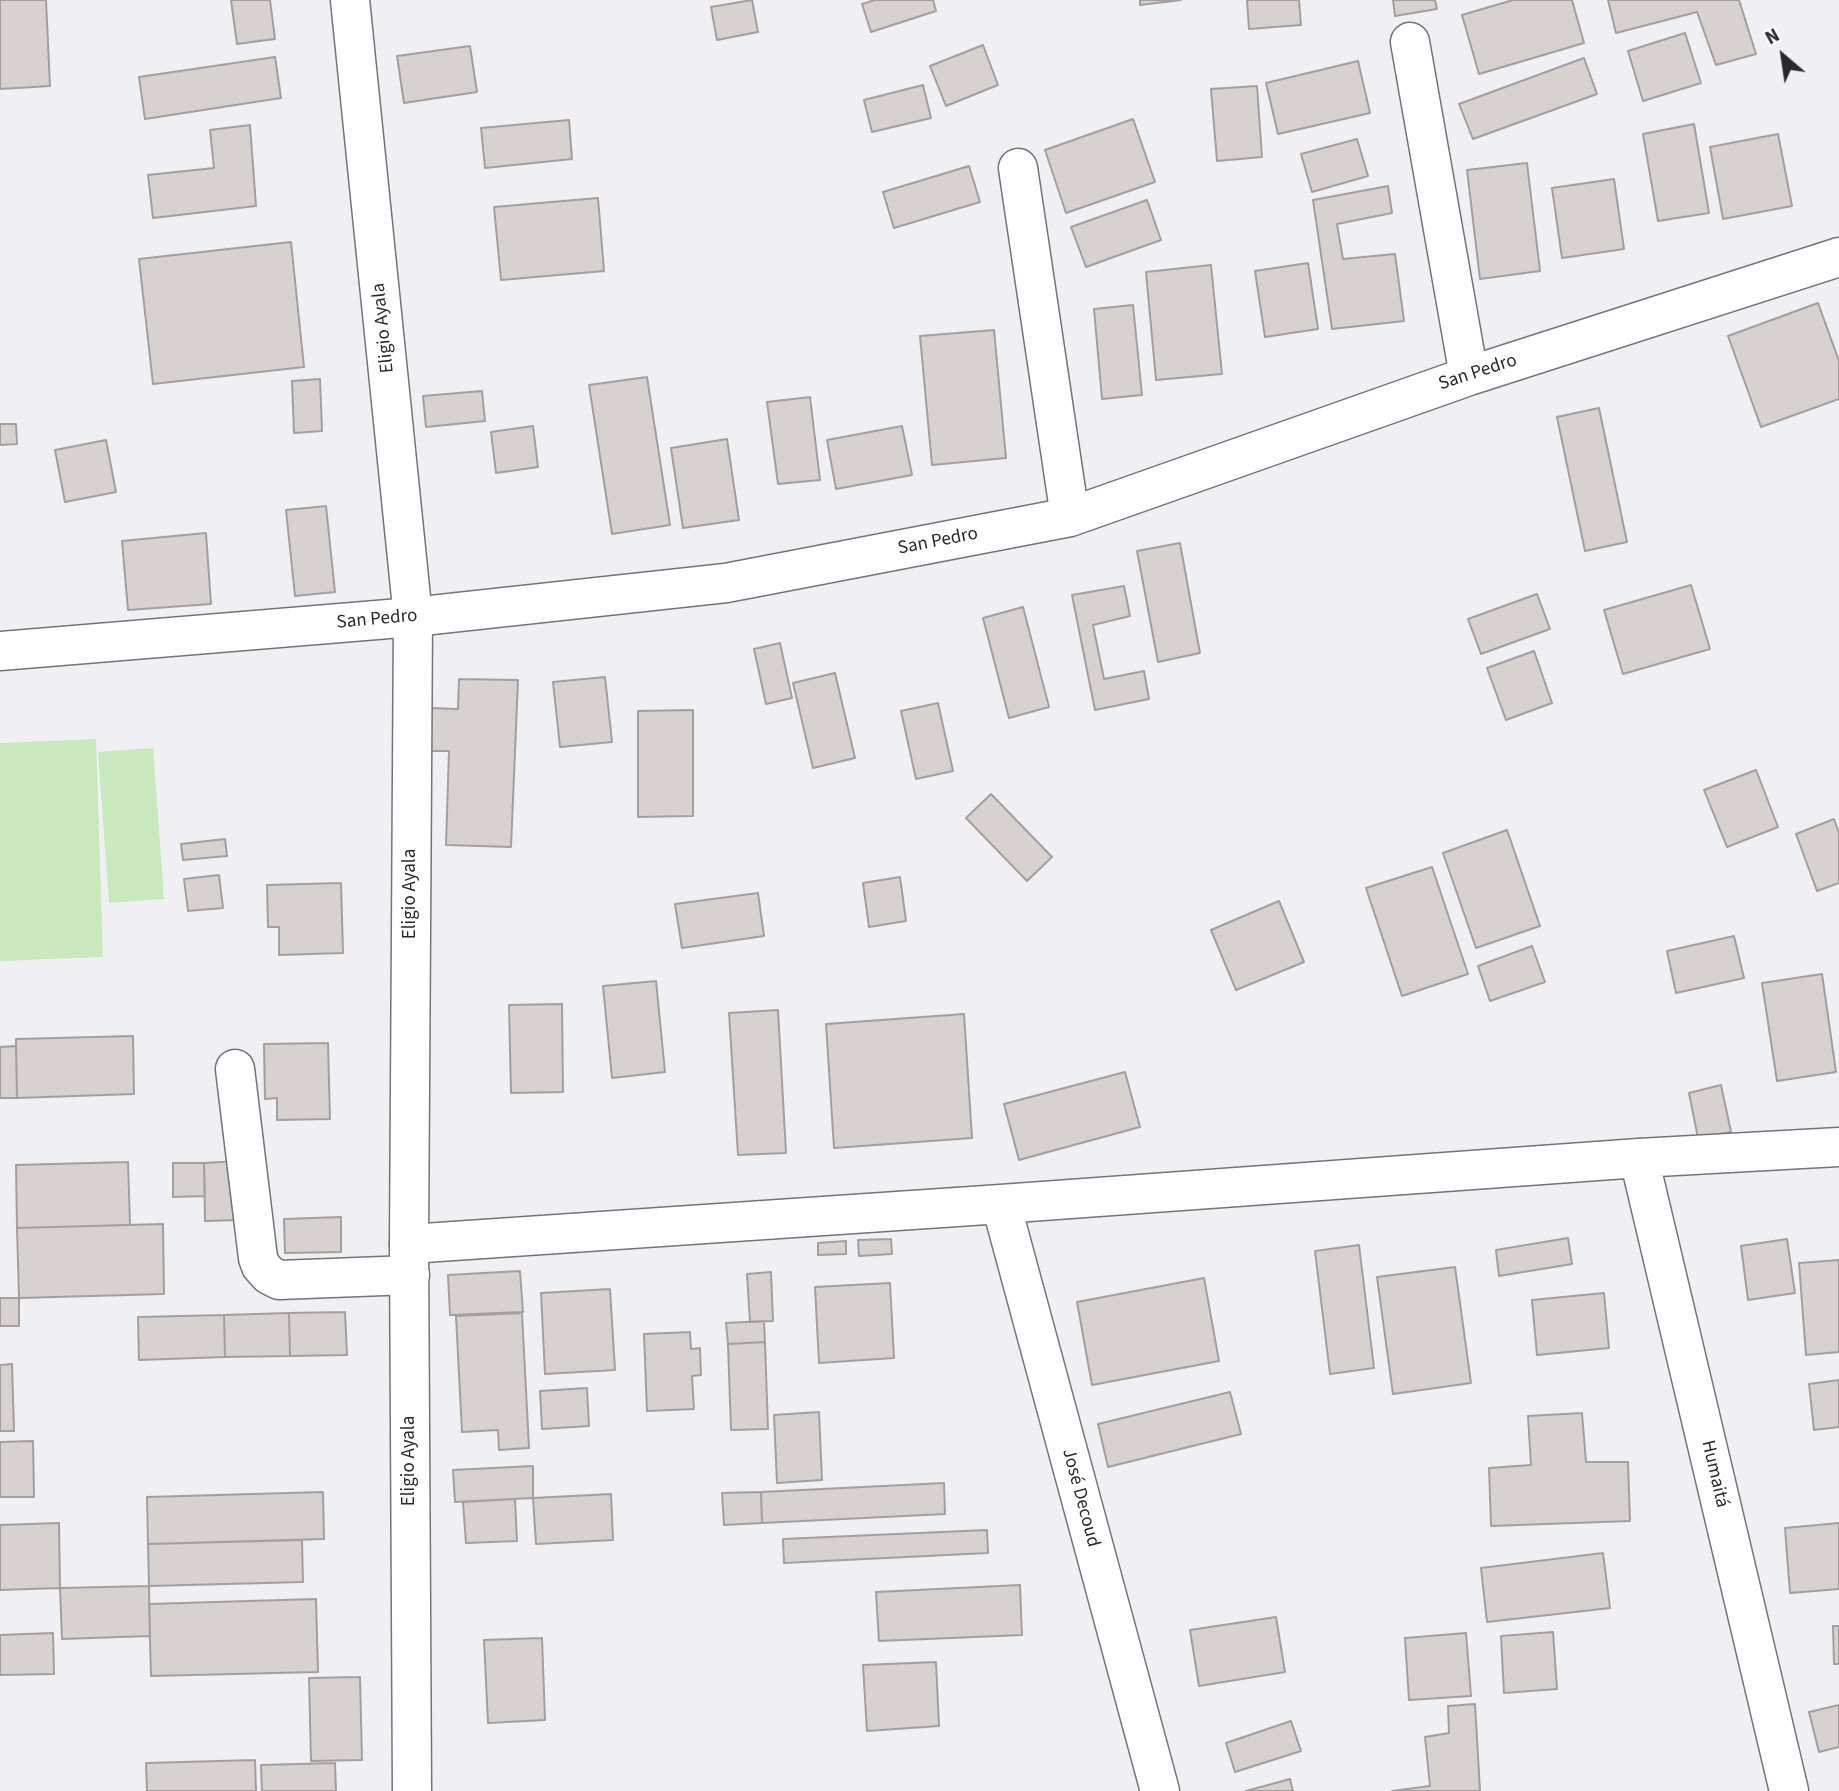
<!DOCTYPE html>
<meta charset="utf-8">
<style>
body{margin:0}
#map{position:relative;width:1839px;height:1791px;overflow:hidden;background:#f0eff4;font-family:"Source Sans 3",sans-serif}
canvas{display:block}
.north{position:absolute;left:1748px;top:21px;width:70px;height:70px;-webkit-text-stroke:5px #fff;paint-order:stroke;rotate:331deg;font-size:19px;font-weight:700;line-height:28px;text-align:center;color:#29292b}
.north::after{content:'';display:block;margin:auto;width:24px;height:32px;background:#29292b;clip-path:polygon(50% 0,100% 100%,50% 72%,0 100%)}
</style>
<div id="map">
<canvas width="1839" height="1791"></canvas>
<div class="north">N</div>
</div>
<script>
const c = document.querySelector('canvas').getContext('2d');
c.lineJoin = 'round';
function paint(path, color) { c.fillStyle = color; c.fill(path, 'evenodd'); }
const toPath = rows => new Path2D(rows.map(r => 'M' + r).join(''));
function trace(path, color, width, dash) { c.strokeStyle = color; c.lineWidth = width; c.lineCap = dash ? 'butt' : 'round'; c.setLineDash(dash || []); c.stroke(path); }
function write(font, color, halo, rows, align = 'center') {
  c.font = font + ' "Source Sans 3",sans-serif'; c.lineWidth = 7; c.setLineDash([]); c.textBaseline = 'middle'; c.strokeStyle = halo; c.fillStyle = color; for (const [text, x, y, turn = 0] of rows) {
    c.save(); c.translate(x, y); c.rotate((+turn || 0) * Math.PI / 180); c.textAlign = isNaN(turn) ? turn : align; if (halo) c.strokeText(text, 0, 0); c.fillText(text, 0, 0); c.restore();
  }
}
paint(toPath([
 [96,739,103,957,0,961,0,743],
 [153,748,164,899,109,903,98,752]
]), '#cae8bd');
const building = toPath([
 [0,0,46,0,50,86,0,89,0,0],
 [231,0,270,0,275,39,237,44,231,0],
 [752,0,758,32,717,40,711,7,752,0],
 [875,0,933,0,936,11,871,32,862,4,875,0],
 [1140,0,1181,0,1140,5,1140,0],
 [1247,0,1299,0,1301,25,1249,29,1247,0],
 [1393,0,1435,0,1437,9,1395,16,1393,0],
 [1513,0,1572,0,1584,43,1479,74,1462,15,1513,0],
 [1608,0,1739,0,1756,54,1716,65,1697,12,1616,33,1608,0],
 [1685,33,1701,83,1643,101,1628,51,1685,33],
 [983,45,998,85,946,106,930,66,983,45],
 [470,46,477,92,404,103,397,56,470,46],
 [275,57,281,98,145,119,139,77,275,57],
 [1584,58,1597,94,1473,139,1459,104,1584,58],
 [1358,61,1370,113,1278,134,1266,83,1358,61],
 [923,85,931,118,872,132,864,100,923,85],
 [1257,86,1262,157,1217,161,1211,89,1257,86],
 [1133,119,1155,182,1066,213,1045,150,1133,119],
 [569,120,572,159,485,168,481,128,569,120],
 [1694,124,1709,213,1658,221,1643,134,1694,124],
 [250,125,256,206,153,218,148,175,214,168,210,130,250,125],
 [1778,134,1792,206,1723,219,1710,147,1778,134],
 [1357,139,1368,176,1312,192,1301,154,1357,139],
 [1527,163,1540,271,1480,279,1467,170,1527,163],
 [969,166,980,202,894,228,883,192,969,166],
 [1614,179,1624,249,1562,258,1552,188,1614,179],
 [1388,186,1392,213,1337,224,1343,259,1395,254,1404,321,1332,329,1313,200,1388,186],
 [598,198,604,271,501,280,494,207,598,198],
 [1147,200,1161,240,1086,267,1071,227,1147,200],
 [291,242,304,367,153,384,139,259,291,242],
 [1308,263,1318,329,1265,337,1255,271,1308,263],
 [1211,265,1222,374,1156,380,1146,272,1211,265],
 [1818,303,1839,361,1839,399,1761,427,1728,336,1818,303],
 [1133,305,1142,395,1102,399,1094,309,1133,305],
 [994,330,1006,458,932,465,920,336,994,330],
 [647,377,670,525,612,534,589,385,647,377],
 [320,379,322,431,294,433,292,381,320,379],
 [482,391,485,421,426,427,423,396,482,391],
 [810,397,820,480,778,484,767,402,810,397],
 [1599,408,1627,542,1585,551,1557,417,1599,408],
 [0,424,16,424,17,444,0,445,0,424],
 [533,426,538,467,496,473,491,432,533,426],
 [902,426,912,475,836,489,827,440,902,426],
 [727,439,739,520,683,528,671,448,727,439],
 [106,440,116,492,65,502,55,450,106,440],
 [326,506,335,592,295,596,286,510,326,506],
 [206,533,211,604,128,610,122,541,206,533],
 [1180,543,1200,653,1158,662,1137,551,1180,543],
 [1691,585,1710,649,1623,674,1604,610,1691,585],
 [1124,586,1130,616,1093,625,1104,679,1144,671,1149,699,1095,710,1072,595,1124,586],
 [1537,594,1550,629,1481,654,1468,619,1537,594],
 [1023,607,1049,707,1009,718,983,618,1023,607],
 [780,643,792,698,766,704,754,649,780,643],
 [1534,651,1552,703,1506,720,1487,668,1534,651],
 [835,673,855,758,813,768,793,683,835,673],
 [605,677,612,742,560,747,553,682,605,677],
 [459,679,518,680,511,847,446,845,449,751,429,751,431,708,458,709,459,679],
 [938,703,953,771,916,779,901,711,938,703],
 [693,710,693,816,638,817,638,711,693,710],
 [1756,770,1778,827,1727,847,1704,790,1756,770],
 [991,794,1052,857,1027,881,966,818,991,794],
 [1834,819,1839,833,1839,883,1817,891,1796,834,1834,819],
 [1507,830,1540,926,1476,948,1443,853,1507,830],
 [225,839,227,856,183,860,181,844,225,839],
 [1432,867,1468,974,1402,996,1366,888,1432,867],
 [219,875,223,908,188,911,184,879,219,875],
 [900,877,906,921,869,927,863,883,900,877],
 [341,883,343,953,279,955,279,927,268,927,267,885,341,883],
 [758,893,764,936,682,948,675,904,758,893],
 [1279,901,1304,962,1236,990,1211,930,1279,901],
 [1734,936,1744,978,1676,993,1667,951,1734,936],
 [1532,946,1545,982,1490,1001,1478,966,1532,946],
 [1822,974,1836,1072,1777,1081,1762,983,1822,974],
 [656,981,665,1072,612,1078,603,986,656,981],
 [562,1004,563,1092,511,1093,509,1005,562,1004],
 [778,1010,786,1153,738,1155,729,1013,778,1010],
 [964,1014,972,1138,834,1148,826,1024,964,1014],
 [133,1036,134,1094,17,1098,16,1039,133,1036],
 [328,1043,330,1119,277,1120,277,1098,265,1099,264,1044,328,1043],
 [16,1046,17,1098,0,1098,0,1047,16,1046],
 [1125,1072,1140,1127,1019,1160,1004,1104,1125,1072],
 [1721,1085,1731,1132,1698,1138,1689,1093,1721,1085],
 [239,1161,241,1220,205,1221,204,1163,239,1161],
 [128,1162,130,1225,17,1228,16,1165,128,1162],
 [173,1163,204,1163,205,1196,173,1197,173,1163],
 [341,1217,341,1252,285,1253,284,1219,341,1217],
 [163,1224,164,1294,19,1298,17,1228,163,1224],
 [1568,1238,1572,1264,1499,1276,1496,1250,1568,1238],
 [891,1239,892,1254,859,1256,858,1240,891,1239],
 [1787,1239,1795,1293,1748,1300,1741,1246,1787,1239],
 [846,1241,846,1254,818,1255,818,1243,846,1241],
 [1359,1245,1374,1368,1330,1374,1315,1251,1359,1245],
 [1839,1260,1839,1352,1806,1355,1799,1263,1839,1260],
 [1455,1267,1471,1383,1393,1394,1377,1277,1455,1267],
 [520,1271,523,1312,450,1315,448,1275,520,1271],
 [771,1272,773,1321,750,1322,747,1274,771,1272],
 [1204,1278,1219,1361,1092,1385,1077,1302,1204,1278],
 [890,1283,894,1358,819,1363,815,1287,890,1283],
 [610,1289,615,1370,545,1374,541,1293,610,1289],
 [1604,1293,1609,1348,1537,1355,1532,1300,1604,1293],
 [0,1298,19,1298,19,1326,0,1326,0,1298],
 [345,1312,347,1355,290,1356,289,1313,345,1312],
 [289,1313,290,1356,225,1357,224,1315,289,1313],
 [522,1313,529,1448,499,1450,498,1430,462,1432,456,1316,522,1313],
 [224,1315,225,1357,139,1360,138,1317,224,1315],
 [764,1321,765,1342,728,1344,726,1323,764,1321],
 [690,1332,691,1349,700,1348,701,1375,692,1376,694,1409,647,1411,644,1334,690,1332],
 [765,1342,768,1429,731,1430,728,1344,765,1342],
 [12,1364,14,1431,0,1431,0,1365,12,1364],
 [1839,1380,1839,1427,1814,1430,1809,1384,1839,1380],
 [587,1388,589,1426,542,1429,540,1391,587,1388],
 [1230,1392,1241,1434,1108,1467,1098,1424,1230,1392],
 [819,1412,822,1480,777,1483,774,1415,819,1412],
 [1582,1413,1586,1462,1628,1462,1630,1521,1491,1526,1489,1468,1531,1465,1528,1416,1582,1413],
 [33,1441,34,1497,0,1497,0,1442,33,1441],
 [533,1466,533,1498,455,1502,453,1470,533,1466],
 [944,1483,945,1514,762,1523,761,1492,944,1483],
 [323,1492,324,1539,148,1544,147,1497,323,1492],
 [761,1492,762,1523,724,1525,722,1493,761,1492],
 [611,1494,613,1540,536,1544,533,1498,611,1494],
 [515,1499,517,1541,466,1543,463,1502,515,1499],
 [59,1523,60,1588,0,1590,0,1525,59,1523],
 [1839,1523,1839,1589,1790,1593,1785,1528,1839,1523],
 [987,1530,988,1553,784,1563,783,1539,987,1530],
 [302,1540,303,1582,149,1586,148,1544,302,1540],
 [1603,1553,1610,1608,1487,1622,1481,1568,1603,1553],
 [1020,1585,1022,1635,879,1641,876,1592,1020,1585],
 [149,1586,150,1636,62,1639,60,1588,149,1586],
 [316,1599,318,1672,151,1676,149,1604,316,1599],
 [1276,1617,1285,1672,1199,1686,1190,1630,1276,1617],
 [1833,1626,1839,1626,1839,1664,1834,1664,1833,1626],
 [1553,1632,1557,1689,1504,1693,1501,1636,1553,1632],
 [53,1633,54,1674,0,1675,0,1635,53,1633],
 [1466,1633,1471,1696,1409,1700,1405,1638,1466,1633],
 [542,1638,545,1720,488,1723,484,1640,542,1638],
 [936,1662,939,1726,867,1731,863,1665,936,1662],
 [360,1677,362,1760,311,1761,309,1678,360,1677],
 [1475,1704,1480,1791,1392,1791,1430,1786,1425,1737,1449,1733,1448,1706,1475,1704],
 [1839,1705,1839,1747,1819,1752,1809,1712,1839,1705],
 [1291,1721,1301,1751,1235,1772,1226,1743,1291,1721],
 [255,1760,256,1791,147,1791,146,1763,255,1760],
 [335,1763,336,1791,262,1791,261,1765,335,1763],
 [1290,1779,1293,1791,1246,1791,1290,1779]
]);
paint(building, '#d7d1d0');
trace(building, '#a49e9e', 2);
const street = toPath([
 [1410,42,1469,376],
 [1018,168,1070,517],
 [0,651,413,617,726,583,1070,517,1469,376,1839,257],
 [235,1069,258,1258,261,1266,269,1275,279,1280,410,1275],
 [1639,1158,1789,1791],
 [1001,1204,1160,1791],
 [409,1244,1001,1204,1639,1158,1839,1147]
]);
const secondary = toPath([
 [350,0,413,617,409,1244,412,1791]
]);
trace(street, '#747377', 41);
trace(secondary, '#747377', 41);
trace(street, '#fff', 38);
trace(secondary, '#fff', 38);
write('19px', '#29292b', '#fff', [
 ["Eligio Ayala",384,328,-96],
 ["San Pedro",1478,373,-18],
 ["San Pedro",938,542,-11],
 ["San Pedro",377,620,-5],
 ["Eligio Ayala",411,894,-90],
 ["Eligio Ayala",410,1461,-90],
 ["Humaitá",1714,1474,77],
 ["José Decoud",1080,1498,75]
]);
</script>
